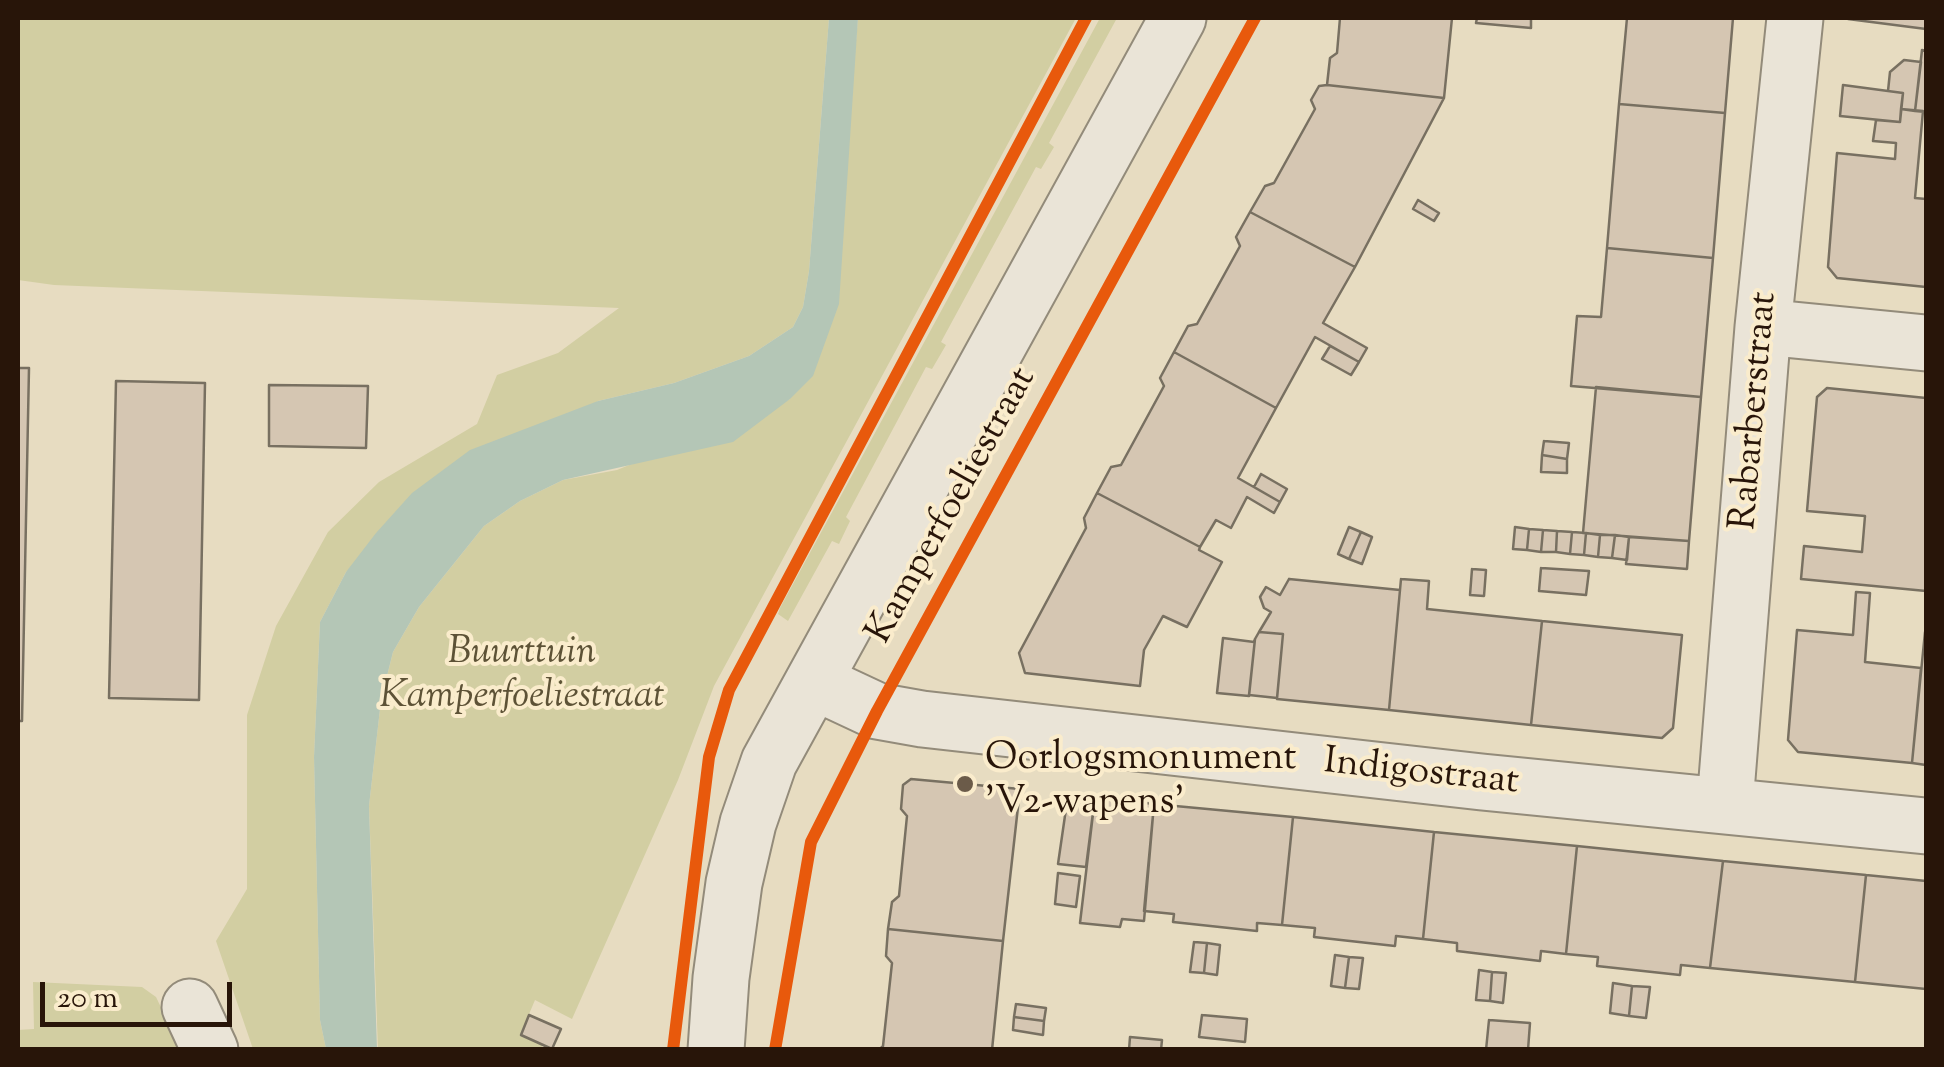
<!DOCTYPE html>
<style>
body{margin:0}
#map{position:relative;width:1944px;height:1067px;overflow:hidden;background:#e7dcc1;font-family:"Sorts Mill Goudy",serif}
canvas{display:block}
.frame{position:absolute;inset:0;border:20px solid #281509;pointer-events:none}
.scale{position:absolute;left:40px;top:982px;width:192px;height:45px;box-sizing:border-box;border:5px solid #281509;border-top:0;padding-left:12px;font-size:30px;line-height:35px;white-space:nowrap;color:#281509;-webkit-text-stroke:8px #faeccc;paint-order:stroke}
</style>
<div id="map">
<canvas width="1944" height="1067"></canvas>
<div class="frame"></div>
<div class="scale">20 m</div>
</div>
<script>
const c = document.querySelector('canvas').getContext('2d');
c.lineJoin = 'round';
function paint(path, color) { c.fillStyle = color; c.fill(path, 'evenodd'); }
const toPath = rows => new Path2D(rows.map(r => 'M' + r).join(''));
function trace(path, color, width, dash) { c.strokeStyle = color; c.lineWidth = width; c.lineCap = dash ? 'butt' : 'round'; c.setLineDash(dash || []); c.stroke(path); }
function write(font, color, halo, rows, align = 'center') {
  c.font = font + ' "Sorts Mill Goudy",serif'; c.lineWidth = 8; c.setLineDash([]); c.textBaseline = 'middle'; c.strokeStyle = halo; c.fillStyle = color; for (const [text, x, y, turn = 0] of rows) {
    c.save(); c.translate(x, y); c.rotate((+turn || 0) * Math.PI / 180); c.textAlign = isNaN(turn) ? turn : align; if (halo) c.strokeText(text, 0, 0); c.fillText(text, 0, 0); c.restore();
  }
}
paint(toPath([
 [18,18,829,18,809,271,803,307,793,327,749,356,674,383,598,401,346,572,320,622,314,757,320,1020,326,1049,253,1049,216,941,247,889,247,715,276,626,328,532,379,482,477,424,497,375,558,353,619,308,54,285,18,280],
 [858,18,1076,18,714,686,678,780,572,1019,535,1000,521,1033,543,1044,541,1049,378,1050,369,806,381,700,393,652,419,607,484,526,520,501,563,480,617,470,790,399,846,155],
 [1100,18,1117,18,1049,143,1054,147,1041,169,1036,167,941,342,946,345,932,369,926,367,846,517,850,521,839,544,832,541,788,621,778,614,780,608],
 [33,982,142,987,156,997,181,1049,18,1050,18,1030,34,1029]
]), '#d2cea2');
paint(toPath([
 [829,18,858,18,839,304,813,376,790,399,733,442,563,480,520,501,484,526,419,607,393,652,381,700,369,806,377,1049,326,1049,320,1020,314,757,320,622,346,572,376,533,412,493,470,450,598,401,674,383,749,356,793,327,803,307,809,271]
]), '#b4c6b6');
const building = toPath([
 [1340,18,1452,18,1444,98,1327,85,1330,58,1337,53,1340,18],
 [1477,18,1531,18,1531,28,1476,23,1477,18],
 [1627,18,1733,18,1725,113,1619,104,1627,18],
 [1848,18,1926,18,1926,29,1848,19,1848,18],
 [1922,50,1926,51,1926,112,1915,111,1922,50],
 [1904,60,1921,62,1915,111,1901,109,1903,93,1888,91,1890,72,1904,60],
 [1327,85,1444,98,1355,267,1250,212,1265,186,1274,183,1315,109,1311,100,1319,86,1327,85],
 [1843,85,1903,93,1900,122,1840,116,1843,85],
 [1619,104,1725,113,1713,258,1607,248,1619,104],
 [1901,109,1923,111,1915,198,1926,199,1926,287,1837,278,1828,267,1837,153,1895,159,1896,143,1873,141,1876,120,1900,122,1901,109],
 [1418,200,1439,213,1434,221,1413,209,1418,200],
 [1250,212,1355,267,1323,323,1367,348,1359,362,1315,337,1276,408,1174,352,1188,326,1197,324,1240,246,1236,237,1250,212],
 [1607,248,1713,258,1701,397,1571,386,1577,316,1601,317,1607,248],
 [1330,346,1359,362,1351,375,1322,359,1330,346],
 [1174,352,1276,408,1238,478,1280,502,1274,513,1247,497,1231,528,1216,520,1200,547,1097,493,1111,467,1121,465,1164,386,1160,378,1174,352],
 [18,368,29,368,22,721,18,721,18,368],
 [116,381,205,383,199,700,109,698,116,381],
 [269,385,368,386,366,448,269,446,269,385],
 [1596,387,1701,397,1689,541,1583,533,1596,387],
 [1827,388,1926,398,1926,591,1801,579,1804,546,1862,552,1865,516,1807,511,1817,397,1827,388],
 [1544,441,1569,443,1567,459,1542,455,1544,441],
 [1542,455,1567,459,1567,473,1541,472,1542,455],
 [1261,474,1287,489,1280,502,1254,487,1261,474],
 [1097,493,1200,547,1199,550,1222,562,1187,627,1163,616,1144,650,1140,686,1025,673,1019,653,1086,528,1084,518,1097,493],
 [1349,527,1361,532,1349,559,1338,554,1349,527],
 [1515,527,1529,529,1527,550,1513,549,1515,527],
 [1529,529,1543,530,1541,552,1527,550,1529,529],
 [1543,530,1557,531,1556,552,1541,552,1543,530],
 [1557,531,1572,532,1570,554,1556,552,1557,531],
 [1361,532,1372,537,1362,564,1349,559,1361,532],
 [1572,532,1586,533,1584,555,1570,554,1572,532],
 [1586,533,1600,535,1598,557,1584,555,1586,533],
 [1600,535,1615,535,1612,558,1598,557,1600,535],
 [1615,535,1629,537,1627,560,1612,558,1615,535],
 [1629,537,1689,541,1687,569,1626,564,1629,537],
 [1541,568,1589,571,1586,595,1539,591,1541,568],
 [1472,569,1486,570,1484,596,1470,595,1472,569],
 [1289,579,1400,590,1389,710,1277,699,1283,634,1259,632,1271,612,1264,608,1260,597,1266,587,1280,595,1289,579],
 [1401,579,1429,581,1427,609,1542,621,1531,725,1389,710,1401,579],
 [1856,592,1870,593,1865,662,1921,668,1912,763,1798,752,1788,740,1797,630,1853,635,1856,592],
 [1542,621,1682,635,1673,728,1662,738,1531,725,1542,621],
 [1259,632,1283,634,1277,698,1249,695,1255,639,1259,632],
 [1925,632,1926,632,1926,765,1912,763,1925,632],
 [1223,638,1254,642,1255,639,1249,696,1217,693,1223,638],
 [911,779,1020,789,1003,941,888,929,892,902,899,896,907,816,901,809,903,785,911,779],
 [1068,795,1095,797,1086,867,1058,864,1068,795],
 [1095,797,1154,804,1144,921,1122,919,1120,927,1080,923,1095,797],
 [1154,804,1293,817,1282,925,1257,923,1257,931,1173,922,1174,914,1144,911,1154,804],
 [1293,817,1434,832,1423,939,1396,936,1395,946,1314,937,1315,928,1282,925,1293,817],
 [1434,832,1577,846,1566,954,1541,951,1540,961,1457,951,1457,943,1423,939,1434,832],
 [1577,846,1723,861,1710,968,1681,965,1680,975,1597,966,1598,957,1566,954,1577,846],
 [1723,861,1866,875,1855,982,1710,968,1723,861],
 [1058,873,1080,876,1076,907,1055,904,1058,873],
 [1866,875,1926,881,1926,989,1855,982,1866,875],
 [888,929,1003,941,992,1050,879,1050,883,1046,892,963,886,956,888,929],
 [1194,942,1207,943,1204,973,1190,972,1194,942],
 [1207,943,1220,945,1217,975,1204,973,1207,943],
 [1335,955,1349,957,1345,988,1331,986,1335,955],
 [1349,957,1363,958,1359,989,1345,988,1349,957],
 [1479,970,1492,972,1490,1001,1476,1000,1479,970],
 [1492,972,1506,973,1503,1003,1490,1001,1492,972],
 [1613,983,1632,986,1629,1016,1610,1013,1613,983],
 [1632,986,1650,987,1646,1018,1629,1016,1632,986],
 [1016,1004,1046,1008,1044,1021,1014,1017,1016,1004],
 [529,1015,561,1029,552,1049,521,1035,529,1015],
 [1202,1015,1247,1019,1245,1042,1199,1037,1202,1015],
 [1014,1017,1044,1021,1043,1035,1013,1030,1014,1017],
 [1489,1020,1530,1023,1528,1050,1486,1050,1489,1020],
 [1130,1037,1162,1040,1161,1050,1129,1050,1130,1037]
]);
paint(building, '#d5c6b2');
trace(building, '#787061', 2.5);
const minor = toPath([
 [1763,327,1926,343],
 [815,682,877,711,922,719,1482,782,1926,826],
 [1725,804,1763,327,1795,18],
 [190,1007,210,1050],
 [716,1050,721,978,734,883,748,823,769,762,1178,18]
]);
trace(minor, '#938b7a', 59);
trace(minor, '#eae4d7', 55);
trace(toPath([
 [673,1050,709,757,729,690,1086,18],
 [775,1050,811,842,877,711,1255,18]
]), '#e8590c', 12);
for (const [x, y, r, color] of [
 [965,784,10,"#6b5b49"]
]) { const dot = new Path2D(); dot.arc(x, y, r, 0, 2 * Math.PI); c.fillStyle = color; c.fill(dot); trace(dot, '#faeccc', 4); }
write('38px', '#281509', '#faeccc', [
 ["Rabarberstraat",1757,411,-85],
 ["Kamperfoeliestraat",954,507,-61],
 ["Indigostraat",1421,775,6]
]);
write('italic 38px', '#5d5236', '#faeccc', [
 ["Buurttuin",522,656],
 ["Kamperfoeliestraat",522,700]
]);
write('38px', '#281509', '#faeccc', [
 ["Oorlogsmonument",985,762],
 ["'V2-wapens'",985,806]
], 'left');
</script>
